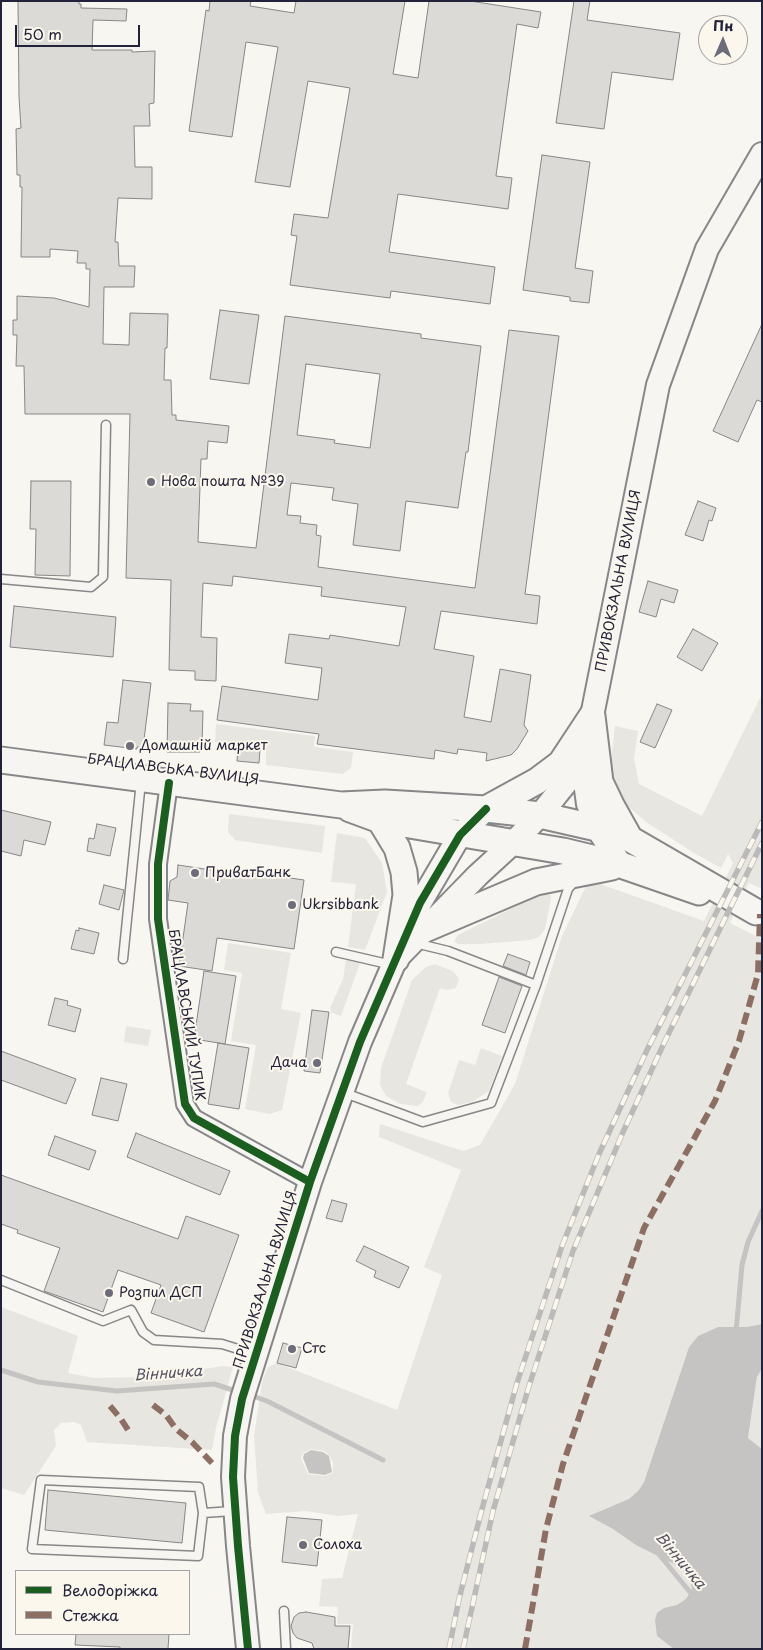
<!DOCTYPE html>
<meta charset="utf-8">
<style>
body{margin:0}
#map{position:relative;width:763px;height:1650px;overflow:hidden;background:#f8f6f0;font-family:"Playpen Sans",sans-serif}
canvas{display:block}
.frame{position:absolute;inset:0;border:2px solid #22223b;pointer-events:none}
.legend{position:absolute;left:15px;top:1570px;width:175px;height:65px;box-sizing:border-box;background:#fbf7ec;border:1px solid #a4a2a5;margin:0;padding:6px 9px;list-style:none;font-size:15px;color:#22223b}
.legend li{display:flex;align-items:center;gap:10px;height:25px}
.legend b{width:25px;border:1px solid #a4a2a5}
.north{position:absolute;left:698px;top:15px;width:50px;height:50px;box-sizing:border-box;background:#fbf7ec;border:1px solid #a4a2a5;border-radius:50%;rotate:1deg;font-size:14px;font-weight:700;line-height:20px;text-align:center;color:#22223b}
.north::after{content:'';display:block;margin:auto;width:18px;height:22px;background:#6d6c7a;clip-path:polygon(50% 0,100% 100%,50% 72%,0 100%)}
.scale{position:absolute;left:15px;top:25px;width:125px;height:22px;box-sizing:border-box;border:2px solid #22223b;border-top:0;padding-left:6px;font-size:15px;line-height:18px;white-space:nowrap;color:#22223b;-webkit-text-stroke:4px #fbf7ec;paint-order:stroke}
</style>
<div id="map">
<canvas width="763" height="1650"></canvas>
<div class="frame"></div>
<ul class="legend">
<li><b style="height:6px;background:#1b5e20"></b>Велодоріжка</li>
<li><b style="height:6px;background:#8d6e63"></b>Стежка</li>
</ul>
<div class="north">Пн</div>
<div class="scale">50 m</div>
</div>
<script>
const c = document.querySelector('canvas').getContext('2d');
c.lineJoin = 'round';
function paint(path, color) { c.fillStyle = color; c.fill(path, 'evenodd'); }
const toPath = rows => new Path2D(rows.map(r => 'M' + r).join(''));
function trace(path, color, width, dash) { c.strokeStyle = color; c.lineWidth = width; c.lineCap = dash ? 'butt' : 'round'; c.setLineDash(dash || []); c.stroke(path); }
function write(font, color, halo, rows, align = 'center') {
  c.font = font + ' "Playpen Sans",sans-serif'; c.lineWidth = 4; c.setLineDash([]); c.textBaseline = 'middle'; c.strokeStyle = halo; c.fillStyle = color; for (const [text, x, y, turn = 0] of rows) {
    c.save(); c.translate(x, y); c.rotate((+turn || 0) * Math.PI / 180); c.textAlign = isNaN(turn) ? turn : align; if (halo) c.strokeText(text, 0, 0); c.fillText(text, 0, 0); c.restore();
  }
}
paint(toPath([
 [762,694,762,889,749,883,730,923,762,939,762,1324,747,1327,718,1327,698,1336,689,1347,644,1482,638,1491,762,1649,351,1649,353,1624,337,1624,338,1607,319,1606,322,1579,342,1578,358,1514,338,1516,306,1511,266,1514,258,1493,254,1436,262,1382,268,1367,277,1363,397,1410,442,1275,424,1267,461,1170,379,1137,380,1124,463,1151,480,1145,515,1084,562,936,589,880,704,921,733,863,728,854,721,868,694,853,646,822,624,803,612,784,611,760,615,726,638,731,634,758,639,784,702,816],
 [311,1449,324,1451,330,1456,333,1463,333,1473,325,1476,308,1474,301,1458,303,1453],
 [216,724,315,736,314,747,353,752,351,768,343,774,266,765,266,749,215,742],
 [229,814,325,826,322,853,235,840,228,832],
 [337,833,365,838,382,863,387,892,365,950,348,947,356,884,331,882],
 [548,894,551,896,551,899,545,929,539,937,530,940,481,944,458,944,454,941,458,935,537,896],
 [228,943,291,953,281,1009,301,1013,282,1110,270,1114,245,1109,256,1045,231,1041,242,973,224,970],
 [346,960,360,963,341,1016,332,1013,330,1008,343,979],
 [435,964,453,971,459,979,456,988,447,990,440,988,406,1084,427,1092,423,1102,418,1106,400,1104,386,1096,380,1085,381,1068,412,980,426,967],
 [126,1026,151,1030,148,1046,124,1042],
 [481,1048,502,1056,489,1091,472,1102,458,1105,451,1102,448,1093,459,1060,475,1065],
 [1,1307,78,1336,68,1373,94,1378,151,1377,223,1366,233,1367,216,1428,212,1450,87,1442,81,1425,74,1422,61,1423,54,1430,56,1446,24,1495,1,1488],
 [762,1369,762,1449,748,1438,757,1377]
]), '#e8e6e0');
paint(toPath([
 [762,1324,762,1369,757,1377,748,1438,762,1449,762,1649,674,1649,657,1636,655,1620,657,1613,664,1608,677,1605,686,1599,692,1589,690,1578,680,1567,636,1545,613,1529,589,1516,629,1499,638,1491,644,1482,689,1347,698,1336,718,1327,747,1327],
 [311,1450,323,1452,329,1456,332,1472,325,1475,309,1473,303,1458,304,1454]
]), '#c6c4c3');
trace(toPath([
 [736,1332,742,1265,748,1242,762,1211],
 [1,1370,38,1382,117,1391,214,1384,239,1392],
 [250,1395,267,1401,383,1460],
 [658,1553,694,1597]
]), '#c6c4c3', 5);
const building = toPath([
 [18,1,79,1,79,4,81,4,81,8,127,9,126,21,93,20,92,50,132,50,132,52,155,51,154,103,149,104,150,126,134,126,135,167,152,167,152,199,118,198,115,242,118,242,119,266,135,266,134,287,104,287,103,344,129,345,130,313,168,314,167,348,165,348,164,380,171,380,172,415,176,415,176,420,229,426,227,443,208,441,207,459,201,459,198,542,256,548,285,316,421,334,421,338,481,346,468,452,466,452,458,508,406,501,400,551,353,545,358,504,332,500,334,488,291,483,287,515,301,516,300,523,317,525,316,535,321,536,318,567,475,588,509,330,559,336,525,594,540,596,537,624,441,611,434,649,474,656,464,717,491,722,500,669,531,675,524,725,528,731,517,749,511,755,486,761,487,753,458,749,457,754,435,750,434,759,317,744,319,734,217,720,222,686,318,700,322,668,285,663,289,634,329,639,330,635,399,646,406,607,321,596,322,587,233,576,232,586,203,583,201,637,217,638,216,681,195,680,195,671,169,670,171,580,126,578,130,414,25,414,24,366,16,366,17,335,13,335,13,320,17,320,17,296,54,298,89,307,90,269,86,269,86,263,77,263,78,251,50,249,50,257,21,257,22,187,20,187,20,175,17,175,16,129,21,128,19,97,18,1],
 [306,364,380,374,370,448,334,443,335,440,297,435,306,364],
 [210,1,251,1,250,6,294,13,296,1,405,1,393,74,418,78,429,1,470,1,541,12,538,28,517,24,496,176,512,178,508,209,398,194,389,252,495,267,490,304,391,291,390,298,290,285,297,236,291,235,294,214,328,218,350,88,308,81,290,187,255,182,278,47,246,42,232,137,189,131,206,10,209,11,210,1],
 [574,1,590,1,587,20,680,33,673,80,612,72,604,129,556,123,574,1],
 [542,155,590,162,575,268,593,271,589,303,570,301,570,297,523,290,542,155],
 [220,310,259,315,249,384,210,379,220,310],
 [762,324,762,402,757,400,738,442,713,431,762,324],
 [31,481,71,481,70,576,35,575,36,529,30,529,31,481],
 [698,501,716,508,712,521,709,520,703,541,685,535,698,501],
 [648,581,678,590,674,603,661,599,656,617,639,612,648,581],
 [14,606,116,617,113,657,10,647,14,606],
 [693,629,718,643,702,671,677,657,693,629],
 [123,680,151,683,143,748,137,747,137,749,104,745,107,722,118,723,123,680],
 [168,703,191,704,190,711,203,711,202,745,200,745,200,752,167,752,168,703],
 [657,704,672,710,655,748,640,742,657,704],
 [238,748,260,750,259,763,237,761,238,748],
 [1,810,51,822,45,845,24,840,21,856,1,851,1,810],
 [97,824,116,828,110,856,87,851,89,838,94,839,97,824],
 [178,865,251,876,256,873,304,880,294,949,217,938,212,971,179,966,188,903,168,900,170,881,177,877,178,865],
 [104,885,124,890,119,910,99,904,104,885],
 [79,928,99,933,94,954,71,949,76,930,79,931,79,928],
 [508,954,530,962,526,975,503,966,508,954],
 [204,971,236,976,225,1044,194,1039,204,971],
 [499,977,522,986,505,1033,482,1025,499,977],
 [55,998,68,1001,67,1005,81,1009,75,1032,48,1025,55,998],
 [312,1010,329,1012,320,1073,304,1071,312,1010],
 [218,1043,249,1048,239,1109,208,1104,218,1043],
 [1,1051,76,1079,66,1104,1,1080,1,1051],
 [101,1078,127,1084,118,1121,92,1115,101,1078],
 [136,1133,230,1171,220,1195,127,1157,136,1133],
 [55,1136,96,1151,89,1170,48,1155,55,1136],
 [1,1175,178,1239,186,1216,239,1235,204,1332,151,1313,161,1285,118,1270,103,1312,44,1291,60,1248,17,1233,18,1230,1,1224,1,1175],
 [332,1200,347,1204,342,1222,326,1218,332,1200],
 [364,1246,409,1267,399,1288,374,1277,376,1271,356,1261,364,1246],
 [283,1343,302,1348,296,1368,277,1363,283,1343],
 [48,1490,186,1503,182,1543,45,1530,48,1490],
 [287,1517,322,1520,317,1566,282,1562,287,1517],
 [306,1612,335,1617,335,1626,350,1626,348,1649,314,1649,312,1643,297,1638,293,1633,291,1626,294,1617,299,1613,306,1612],
 [76,1634,169,1634,168,1649,120,1649,120,1647,75,1645,76,1634]
]);
paint(building, '#dbdad7');
trace(building, '#878688', 1);
const lane = toPath([
 [1,579,91,587,103,577,106,425],
 [415,943,448,951,536,985],
 [336,952,392,965],
 [123,959,141,781],
 [345,1093,423,1122,491,1103,536,985,568,889,574,882],
 [1,1280,103,1321,131,1310,143,1332,154,1340,222,1344,254,1354],
 [203,1513,198,1556,32,1549,41,1480,199,1487,203,1513,233,1511],
 [284,1611,286,1649]
]);
const street = toPath([
 [169,783,158,864,158,919,185,1104,194,1118,310,1182]
]);
const secondary = toPath([
 [588,752,585,782,588,804,597,828,621,865],
 [396,959,478,875,514,842,540,815,569,779,592,716,658,385,707,249,762,154],
 [248,1649,238,1546,233,1477,235,1436,242,1399,310,1182,360,1042,420,903,460,835,486,809]
]);
const primary = toPath([
 [592,716,600,782,611,805,630,839],
 [1,760,341,805,385,803,486,809,540,815,597,828,630,839,756,912],
 [350,809,380,820,563,851,621,865,699,892],
 [486,809,537,781,561,763,592,716],
 [380,820,397,848,404,872,406,895,396,959],
 [423,930,536,882,612,867]
]);
trace(lane, '#878688', 11);
trace(street, '#878688', 20);
trace(secondary, '#878688', 26);
trace(primary, '#878688', 29);
trace(lane, '#f6f5f1', 8);
trace(street, '#f6f5f1', 16);
trace(secondary, '#f6f5f1', 22);
trace(primary, '#f6f5f1', 25);
const rail = toPath([
 [449,1649,459,1599,482,1509,517,1383,562,1246,599,1154,647,1050,762,822],
 [463,1649,493,1511,529,1386,573,1251,623,1132,665,1041,762,843]
]);
trace(rail, '#bcbab9', 5.5);
trace(rail, '#fbf7ec', 4, [11]);
trace(toPath([
 [153,1405,166,1415,176,1429,192,1442,212,1463],
 [110,1406,121,1419,128,1430],
 [525,1649,546,1529,563,1464,644,1228,715,1101,739,1041,758,974,760,914]
]), '#8d6e63', 6, [12, 6]);
trace(toPath([
 [169,783,158,864,158,919,185,1104,194,1118,310,1182],
 [248,1649,238,1546,233,1477,235,1436,242,1399,310,1182,360,1042,420,903,460,835,486,809]
]), '#1b5e20', 8);
for (const [x, y, r, color] of [
 [151,482,5,"#6d6c7a"],
 [130,746,5,"#6d6c7a"],
 [195,873,5,"#6d6c7a"],
 [292,905,5,"#6d6c7a"],
 [317,1063,5,"#6d6c7a"],
 [109,1293,5,"#6d6c7a"],
 [292,1349,5,"#6d6c7a"],
 [303,1545,5,"#6d6c7a"]
]) { const dot = new Path2D(); dot.arc(x, y, r, 0, 2 * Math.PI); c.fillStyle = color; c.fill(dot); trace(dot, '#fbf7ec', 2); }
write('14px', '#22223b', '#fbf7ec', [
 ["Нова пошта №39",161,482],
 ["Домашній маркет",140,746],
 ["ПриватБанк",205,873],
 ["Ukrsibbank",302,905],
 ["Дача",307,1063,"right"],
 ["Розпил ДСП",119,1293],
 ["Стс",302,1349],
 ["Солоха",313,1545]
], 'left');
write('14px', '#22223b', '#fbf7ec', [
 ["ПРИВОКЗАЛЬНА ВУЛИЦЯ",619,581,-79],
 ["БРАЦЛАВСЬКА ВУЛИЦЯ",173,770,7],
 ["БРАЦЛАВСЬКИЙ ТУПИК",186,1015,81],
 ["ПРИВОКЗАЛЬНА ВУЛИЦЯ",266,1280,-73]
]);
write('italic 15px', '#545364', '#fbf7ec', [
 ["Вінничка",168,1374,-4],
 ["Вінничка",680,1561,50]
]);
</script>
